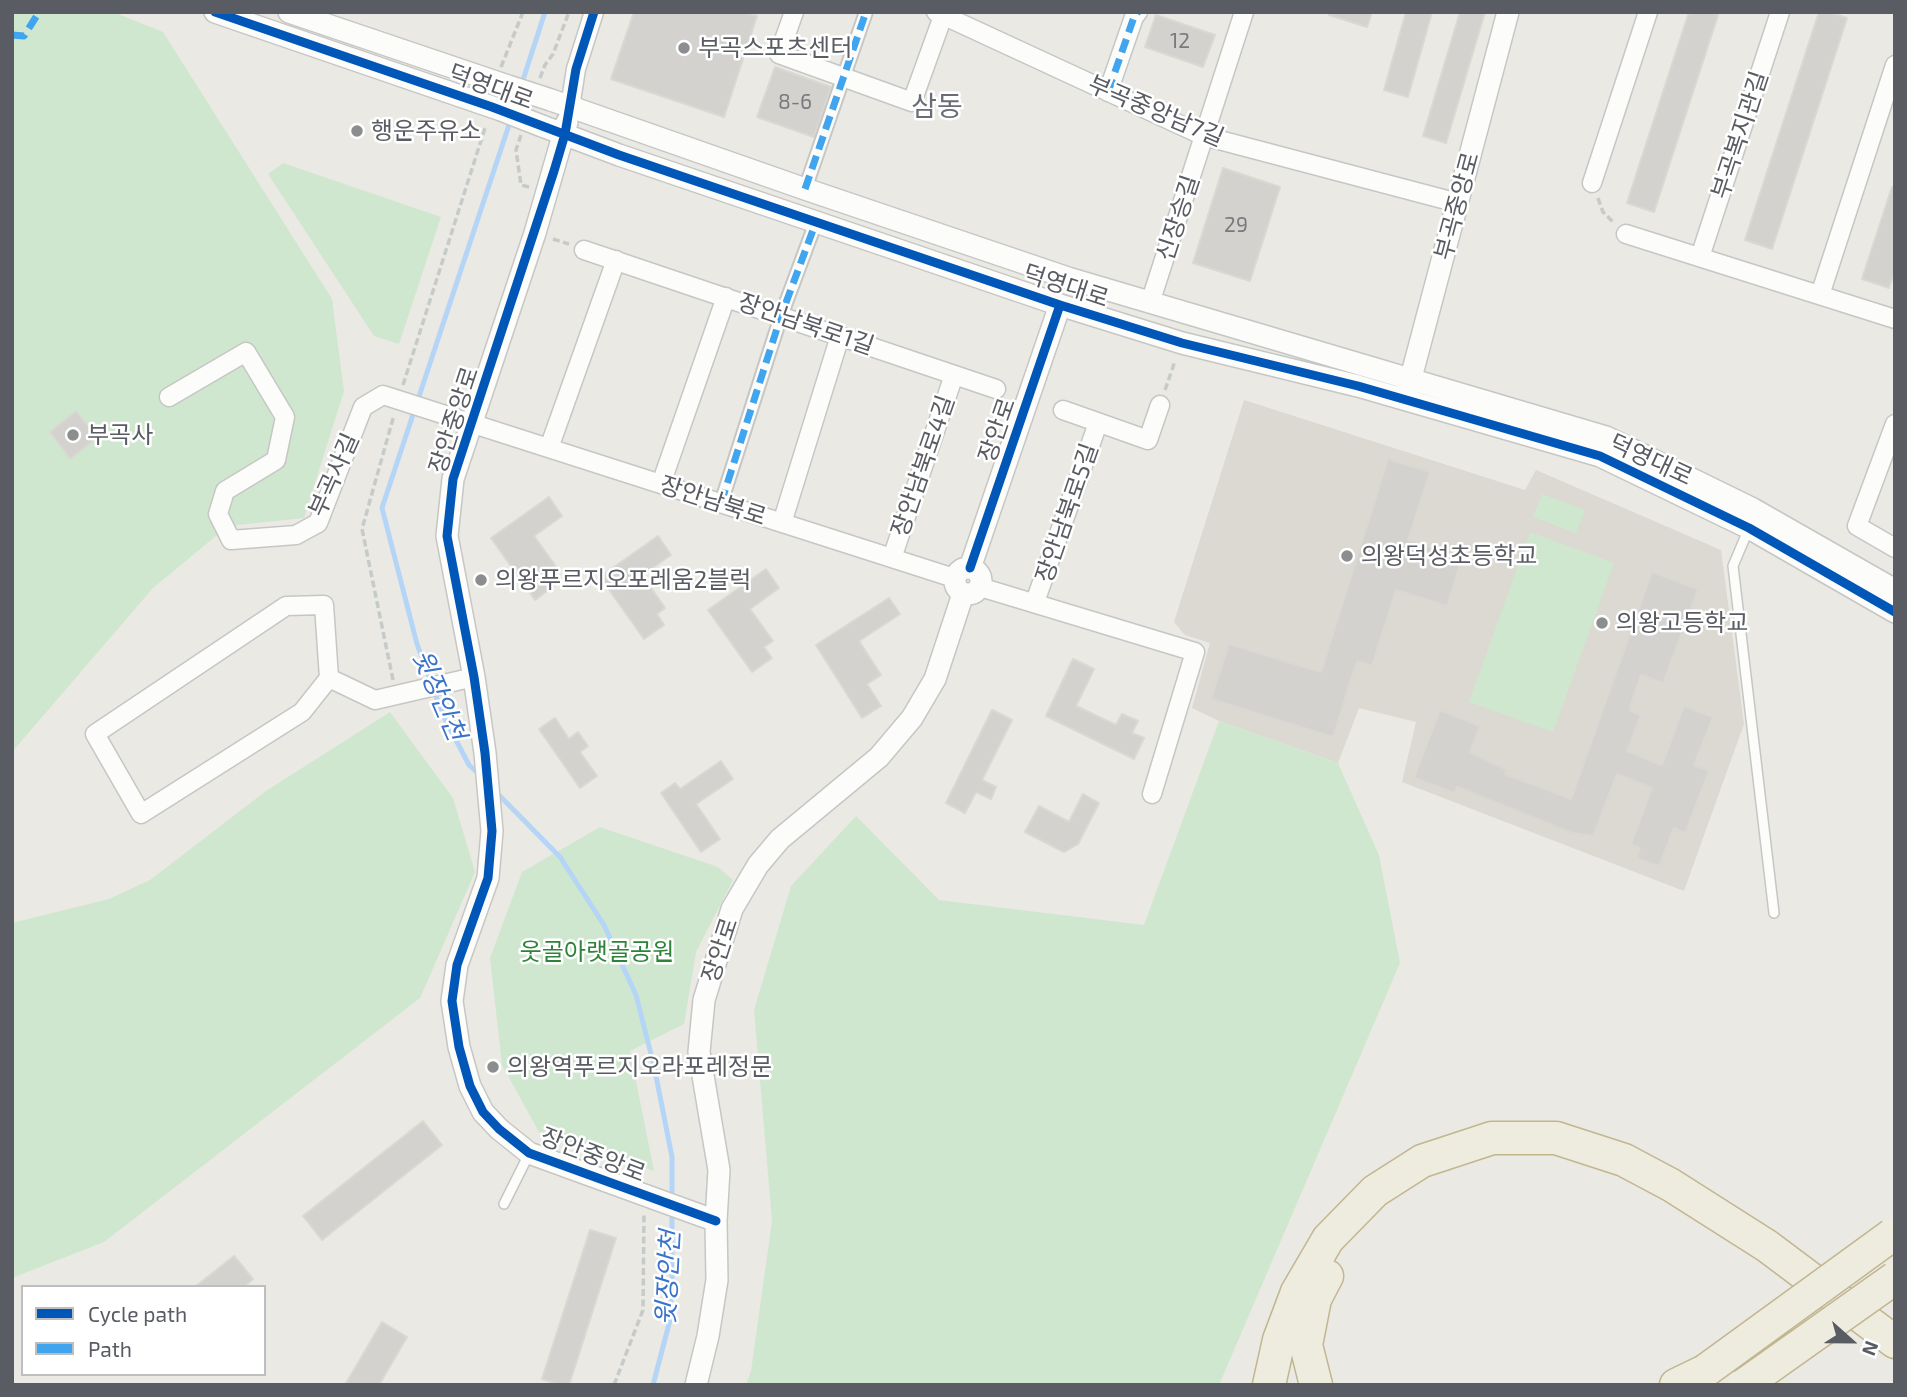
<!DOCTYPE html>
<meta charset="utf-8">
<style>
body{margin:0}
#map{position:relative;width:1907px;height:1397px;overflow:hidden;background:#eae9e3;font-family:"Exo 2",sans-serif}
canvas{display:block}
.frame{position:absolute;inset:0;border:14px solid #595c62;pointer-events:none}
.legend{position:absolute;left:21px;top:1285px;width:245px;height:91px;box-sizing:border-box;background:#fff;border:2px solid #bdbec0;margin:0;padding:9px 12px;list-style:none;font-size:21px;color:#595c62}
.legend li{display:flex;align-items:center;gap:14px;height:35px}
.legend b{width:35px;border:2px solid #bdbec0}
.north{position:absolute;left:1816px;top:1306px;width:70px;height:70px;-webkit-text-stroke:5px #fff;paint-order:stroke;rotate:111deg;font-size:19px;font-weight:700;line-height:28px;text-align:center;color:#595c62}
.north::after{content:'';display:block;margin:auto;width:24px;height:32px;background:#595c62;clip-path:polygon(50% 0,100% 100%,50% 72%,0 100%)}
</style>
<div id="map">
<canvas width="1907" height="1397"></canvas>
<div class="frame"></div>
<ul class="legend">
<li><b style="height:9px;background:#0057b8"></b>Cycle path</li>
<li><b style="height:9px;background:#40a5ee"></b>Path</li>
</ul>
<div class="north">N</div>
</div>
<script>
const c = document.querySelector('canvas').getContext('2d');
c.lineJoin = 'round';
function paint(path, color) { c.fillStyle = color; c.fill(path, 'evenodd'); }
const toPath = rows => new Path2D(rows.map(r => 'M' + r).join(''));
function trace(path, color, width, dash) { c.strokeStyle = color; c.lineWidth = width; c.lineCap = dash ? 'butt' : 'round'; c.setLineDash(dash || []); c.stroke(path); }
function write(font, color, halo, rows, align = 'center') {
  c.font = font + ' "Exo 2","Noto Sans KR",sans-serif'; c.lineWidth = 5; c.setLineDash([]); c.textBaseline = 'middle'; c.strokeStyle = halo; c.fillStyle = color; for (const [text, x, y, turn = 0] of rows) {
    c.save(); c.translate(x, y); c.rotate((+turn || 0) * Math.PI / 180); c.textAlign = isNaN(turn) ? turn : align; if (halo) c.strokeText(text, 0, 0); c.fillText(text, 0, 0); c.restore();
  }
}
paint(toPath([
 [1244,400,1525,490,1536,470,1721,550,1744,724,1684,891,1402,782,1416,722,1359,708,1338,763,1219,721,1192,708,1210,643,1185,635,1174,622]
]), '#dbd9d1');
paint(toPath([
 [12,12,113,12,163,32,332,299,344,391,304,518,228,526,153,588,12,752],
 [283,163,441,217,399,344,374,336,268,174],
 [1542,494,1585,510,1576,533,1533,517],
 [1530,532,1614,563,1553,732,1469,702],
 [390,712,453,798,475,872,420,998,104,1242,12,1278,12,923,109,899,150,880,266,791],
 [1219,721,1338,763,1379,855,1400,963,1219,1385,746,1385,751,1371,772,1221,754,1010,791,886,856,816,939,900,1144,925],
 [600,827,718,867,733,880,696,952,684,1024,630,1051,654,1171,539,1132,502,1065,490,958,522,872]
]), '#d0e7cf');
trace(toPath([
 [521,86,545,12],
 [480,775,469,765,443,715,417,644,382,508,511,119],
 [494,790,560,857,604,925,636,995,654,1066,672,1157,672,1198],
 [653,1385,670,1320,672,1277,672,1212]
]), '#b5d5f7', 5);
const building = toPath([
 [634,12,744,12,757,16,724,117,611,79,634,12],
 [1329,12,1372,12,1367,27,1329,15,1329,12],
 [1406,12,1432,12,1408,97,1384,90,1406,12],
 [1460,12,1485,12,1446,143,1423,136,1460,12],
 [1689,12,1719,12,1654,212,1627,203,1689,12],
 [1819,12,1828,12,1847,18,1772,249,1745,240,1819,12],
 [1156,15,1215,35,1203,67,1145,47,1156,15],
 [775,67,831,87,814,137,757,117,775,67],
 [1223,168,1280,187,1250,281,1193,263,1223,168],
 [1892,187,1895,187,1895,270,1889,288,1862,279,1892,187],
 [76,411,97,438,70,459,50,432,76,411],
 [1388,459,1430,472,1408,540,1462,557,1447,606,1396,590,1372,666,1357,661,1333,737,1211,699,1229,644,1321,672,1388,459],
 [549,497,562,516,534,536,557,568,548,574,555,585,535,600,491,538,549,497],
 [658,536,671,555,642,575,665,608,657,614,664,625,644,639,600,577,658,536],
 [766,569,779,588,750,609,773,641,764,647,772,658,752,672,708,610,766,569],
 [1652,572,1698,589,1663,683,1641,675,1629,710,1641,715,1627,751,1662,765,1684,706,1713,717,1694,765,1709,771,1685,833,1674,828,1659,866,1637,858,1640,848,1631,844,1652,788,1617,774,1593,836,1572,833,1457,787,1454,793,1414,778,1440,710,1480,726,1470,752,1507,770,1505,774,1571,799,1652,572],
 [889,598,900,614,859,641,881,675,867,684,881,706,862,718,816,645,889,598],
 [1073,659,1094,669,1076,706,1116,725,1122,714,1138,721,1132,733,1144,738,1134,759,1046,716,1073,659],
 [992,710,1012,720,982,780,996,787,991,799,976,792,965,813,946,803,992,710],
 [555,718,569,739,578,732,588,746,580,752,597,776,580,788,539,729,555,718],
 [721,761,733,779,696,804,720,839,701,852,661,793,675,783,680,789,721,761],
 [1083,794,1099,803,1078,844,1064,852,1025,832,1039,806,1069,822,1083,794],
 [423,1121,442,1145,322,1240,303,1216,423,1121],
 [590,1230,616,1238,569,1385,560,1385,542,1379,590,1230],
 [234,1256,253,1279,244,1287,195,1287,234,1256],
 [382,1322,407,1337,379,1385,345,1385,382,1322]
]);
paint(building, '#d3d2ce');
trace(building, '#dad8d2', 2);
const service = toPath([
 [1749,528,1733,566,1774,913],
 [504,1204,529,1154]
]);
const pedestrian = toPath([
 [805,189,866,12],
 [721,503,781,316,816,222]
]);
const minor = toPath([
 [794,12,779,54,912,102,943,16],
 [936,12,1204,136,1458,203],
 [1108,92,1134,17,1138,12],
 [570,107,576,69,594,12],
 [1592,183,1648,12],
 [1626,234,1895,319],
 [584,250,996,389],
 [1700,257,1780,12],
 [1820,295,1895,65],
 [1150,303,1244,12],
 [169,397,246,352,285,417,276,460,225,491,218,514,231,540,296,535,318,523,363,407,383,395,954,578],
 [1063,410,1148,440,1160,405],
 [1895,424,1857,526,1895,548],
 [549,448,616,260],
 [661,484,726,297],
 [782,523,840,336],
 [892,558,954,375],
 [980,587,1195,652,1152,794],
 [1035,602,1098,423],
 [329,678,302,712,141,814,95,734,286,606,324,605,329,678,375,700,474,677]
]);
const tertiary = toPath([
 [215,12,501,110],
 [289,12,508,86],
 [551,100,805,189,1068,278,1606,437,1753,509,1895,590],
 [567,122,535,233,453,479,447,536,474,677,485,753,492,831,488,878,457,965,452,1001,459,1047,470,1086,483,1112,499,1129,529,1153,716,1221],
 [542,126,619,155,866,239,1060,305,1182,343,1358,386,1600,456,1749,528,1895,612],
 [1408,389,1508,12],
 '955 581a13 13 0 1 1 26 0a13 13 0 1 1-26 0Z',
 [970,568,1060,305],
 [696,1385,708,1336,717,1280,716,1221,719,1170,699,1052,704,1000,732,909,758,865,780,839,879,757,912,718,935,679,963,594]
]);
const motorway = toPath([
 [1269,1385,1279,1340,1297,1292,1328,1239,1375,1191,1422,1161,1492,1138,1556,1138,1624,1160,1671,1185,1767,1246,1895,1342],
 [1316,1385,1306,1345,1315,1299,1327,1276],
 [1676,1385,1705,1371]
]);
trace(service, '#c6c7c5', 12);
trace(pedestrian, '#c6c7c5', 16);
trace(minor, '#c6c7c5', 21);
trace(tertiary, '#c6c7c5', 24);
trace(motorway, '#c1b690', 35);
trace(toPath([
 [501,67,523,12],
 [540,78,545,65,553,54,569,12],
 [521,135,516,150,521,185,529,187],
 [1598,198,1603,212,1614,223],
 [553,239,569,244],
 [403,385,486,125],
 [1165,390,1175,361],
 [393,680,362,529,394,415],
 [614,1385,643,1310,644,1214]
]), '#c6cbc9', 3.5, [7, 3.5]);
trace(service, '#fcfcfb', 9);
trace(pedestrian, '#fcfcfb', 12);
trace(minor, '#fcfcfb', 18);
trace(tertiary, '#fcfcfb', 21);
trace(motorway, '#eeecdf', 32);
const tertiaryBridge = toPath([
 [508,86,551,100],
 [501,110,542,126]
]);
const motorwayBridge = toPath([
 [1705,1371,1892,1235],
 [1744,1385,1895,1278]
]);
trace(tertiaryBridge, '#c6c7c5', 24, []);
trace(motorwayBridge, '#c1b690', 35, []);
trace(tertiaryBridge, '#fcfcfb', 21);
trace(motorwayBridge, '#eeecdf', 32);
trace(toPath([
 [12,35,24,36,39,12],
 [1108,92,1134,17,1138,12],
 [805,189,866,12],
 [721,503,781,316,816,222]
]), '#40a5ee', 7, [14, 7]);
trace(toPath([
 [215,12,492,107,619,155,1060,305,1182,343,1358,386,1600,456,1749,528,1895,612],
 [594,12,576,69,565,134,554,171,453,479,447,536,474,677,485,753,492,831,488,878,457,965,452,1001,459,1047,470,1086,483,1112,499,1129,529,1153,716,1221],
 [970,568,1060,305]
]), '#0057b8', 9);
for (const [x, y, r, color] of [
 [684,48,7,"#8c8d8f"],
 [357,131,7,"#8c8d8f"],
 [73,435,7,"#8c8d8f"],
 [1347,556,7,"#8c8d8f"],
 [481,580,7,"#8c8d8f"],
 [1602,623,7,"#8c8d8f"],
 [493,1067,7,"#8c8d8f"]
]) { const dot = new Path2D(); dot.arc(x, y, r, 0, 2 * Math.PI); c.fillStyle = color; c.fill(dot); trace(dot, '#fff', 2.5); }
write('21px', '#787a7e', null, [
 ["12",1180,41],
 ["8-6",795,102],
 ["29",1236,225]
]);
write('24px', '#595c62', '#fff', [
 ["부곡스포츠센터",698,48],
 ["행운주유소",371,131],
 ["부곡사",87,435],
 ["의왕덕성초등학교",1361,556],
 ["의왕푸르지오포레움2블럭",495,580],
 ["의왕고등학교",1616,623],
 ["의왕역푸르지오라포레정문",507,1067]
], 'left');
write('24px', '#595c62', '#fff', [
 ["덕영대로",491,87,20],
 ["부곡중앙남7길",1156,111,23],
 ["부곡복지관길",1740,135,-72],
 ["부곡중앙로",1457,206,-75],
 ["신장승길",1178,218,-72],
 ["덕영대로",1066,286,18],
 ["장안남북로1길",806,324,19],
 ["장안중앙로",454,420,-72],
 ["장안로",997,430,-71],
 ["덕영대로",1651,460,25],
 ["장안남북로4길",923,466,-71],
 ["부곡사길",334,475,-66],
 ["장안남북로",713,501,18],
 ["장안남북로5길",1067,513,-71],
 ["장안로",720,950,-72],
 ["장안중앙로",593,1155,21]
]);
write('24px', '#2e833a', '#fff', [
 ["웃골아랫골공원",597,952]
]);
write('italic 26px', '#3a74c8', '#fff', [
 ["윗장안천",439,695,67],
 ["윗장안천",668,1278,-87]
]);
write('28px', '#6a6e74', '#fff', [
 ["삼동",937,107]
]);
</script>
